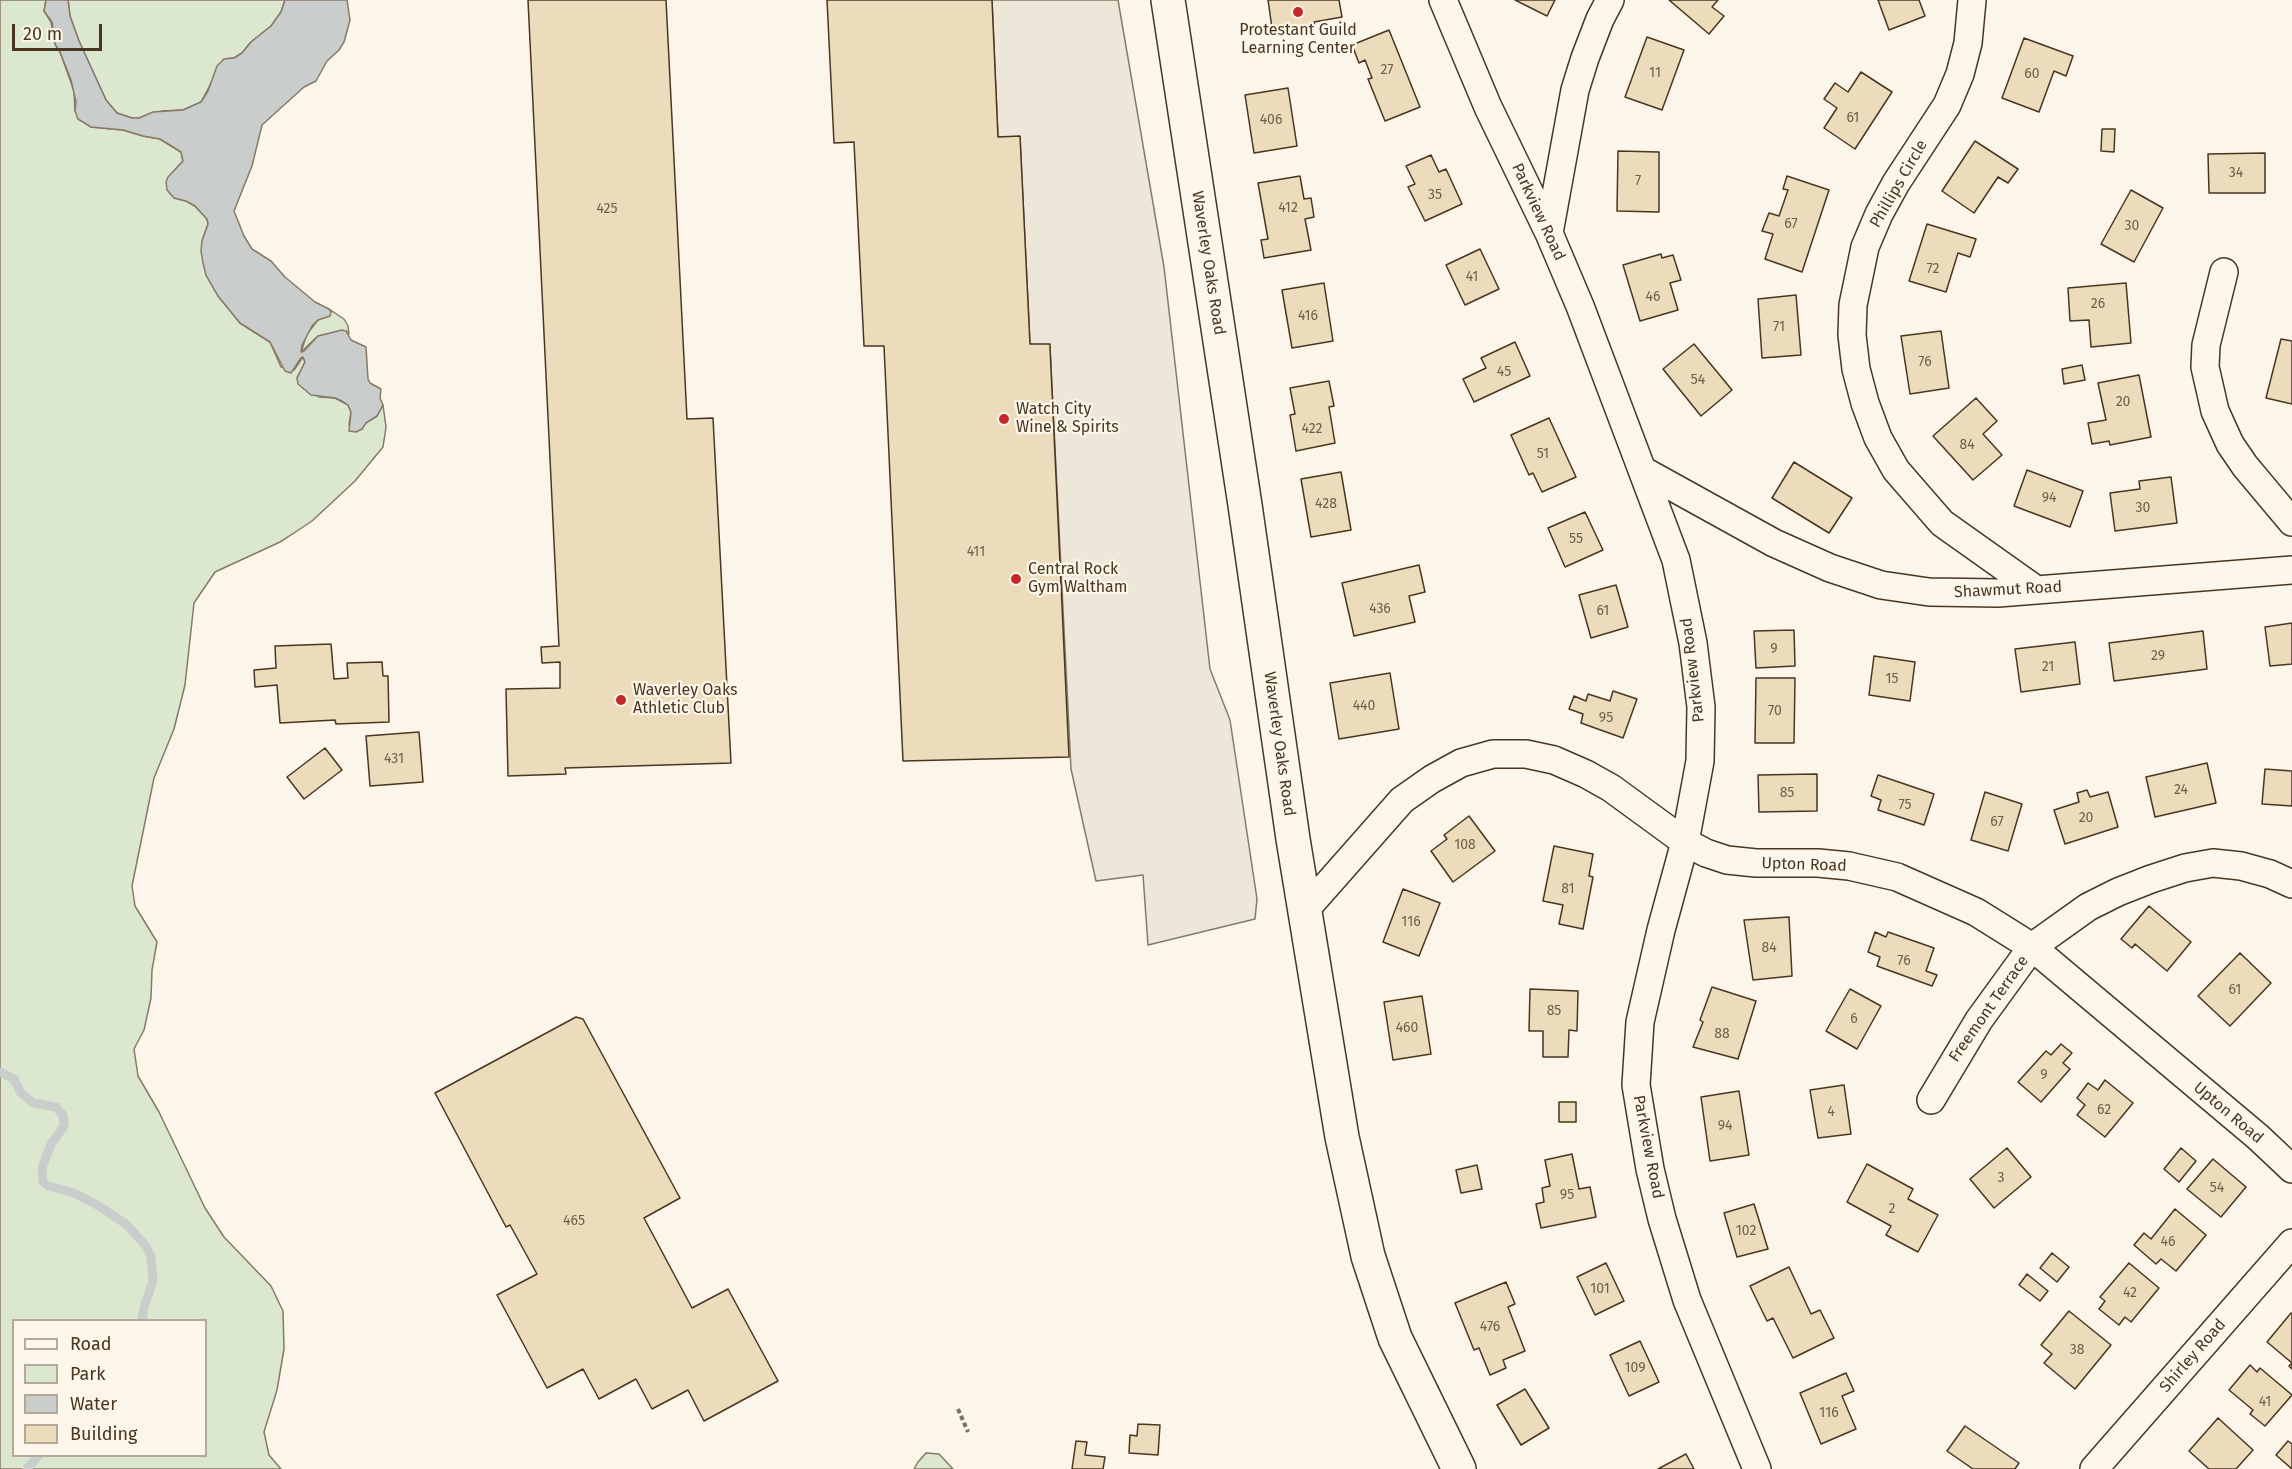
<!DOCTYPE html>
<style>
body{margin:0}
#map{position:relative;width:2292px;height:1469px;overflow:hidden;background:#fbf6e9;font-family:"Fira Sans",sans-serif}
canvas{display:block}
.legend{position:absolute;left:12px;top:1319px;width:195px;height:138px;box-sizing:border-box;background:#fbf6e9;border:2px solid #b4a999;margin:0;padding:8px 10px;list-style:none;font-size:18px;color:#4a3520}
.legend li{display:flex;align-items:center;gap:12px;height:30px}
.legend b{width:30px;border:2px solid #b4a999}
.scale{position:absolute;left:12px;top:24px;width:90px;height:27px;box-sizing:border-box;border:3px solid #4a3520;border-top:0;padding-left:8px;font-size:18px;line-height:21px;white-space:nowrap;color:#4a3520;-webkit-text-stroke:4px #fbf6e9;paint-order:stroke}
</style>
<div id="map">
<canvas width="2292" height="1469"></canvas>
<ul class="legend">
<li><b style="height:8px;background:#fbf6e9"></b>Road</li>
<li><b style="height:16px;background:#dce7d0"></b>Park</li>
<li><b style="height:16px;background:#c9cecd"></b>Water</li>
<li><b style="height:16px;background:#ecdcbc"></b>Building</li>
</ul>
<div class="scale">20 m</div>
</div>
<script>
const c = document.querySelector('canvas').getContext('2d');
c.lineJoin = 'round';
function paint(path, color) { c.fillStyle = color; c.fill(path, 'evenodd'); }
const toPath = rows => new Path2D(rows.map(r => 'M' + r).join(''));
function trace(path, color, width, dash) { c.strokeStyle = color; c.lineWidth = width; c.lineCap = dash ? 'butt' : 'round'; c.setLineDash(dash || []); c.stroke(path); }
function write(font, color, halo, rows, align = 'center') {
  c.font = font + ' "Fira Sans",sans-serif'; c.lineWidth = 4.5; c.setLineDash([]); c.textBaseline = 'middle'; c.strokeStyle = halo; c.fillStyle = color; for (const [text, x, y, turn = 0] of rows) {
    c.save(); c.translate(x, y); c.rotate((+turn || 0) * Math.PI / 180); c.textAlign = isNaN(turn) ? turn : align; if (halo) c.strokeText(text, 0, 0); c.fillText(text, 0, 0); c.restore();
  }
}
const green = toPath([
 [0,0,46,0,44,11,51,22,55,44,60,52,74,91,75,111,91,127,123,130,143,136,160,139,181,152,183,161,174,171,174,198,186,201,195,206,207,219,208,224,202,241,206,275,218,296,240,323,270,342,281,367,294,370,303,357,305,362,297,378,319,397,335,398,348,405,351,412,349,425,362,429,365,423,377,416,383,405,386,427,383,447,355,481,312,521,294,533,280,542,215,572,194,603,185,685,174,729,154,778,132,886,135,906,157,942,152,970,151,998,144,1030,134,1049,138,1076,159,1112,205,1208,224,1237,271,1286,283,1311,284,1349,277,1390,264,1432,269,1455,281,1469,0,1469,0,0],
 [14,1320,206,1320,206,1456,14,1456,14,1320],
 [68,0,285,0,281,12,271,26,251,42,242,53,234,58,224,59,201,102,183,110,162,111,139,118,132,118,117,113,106,100,79,41,70,16,68,0],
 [329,309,344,319,348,326,349,334,346,331,318,336,301,352,307,334,318,320,331,312,329,309],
 [926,1453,939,1454,953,1469,914,1469,918,1462,926,1453]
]);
paint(green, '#dce7d0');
trace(green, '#887966', 1.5);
const parking = toPath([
 [992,0,1118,0,1164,267,1210,669,1230,720,1257,899,1255,919,1148,945,1143,875,1096,881,1071,769,1050,347,1030,344,1020,137,998,137,992,0]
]);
paint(parking, '#ede7d9');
trace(parking, '#887966', 1.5);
const water = toPath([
 [46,0,68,0,70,16,79,41,106,100,117,113,132,118,139,118,153,112,183,110,201,102,208,91,217,66,224,59,234,58,242,53,251,42,271,26,281,12,285,0,347,0,350,20,344,42,339,50,327,61,316,81,304,87,262,125,252,166,234,211,244,236,252,249,271,261,285,277,315,302,329,309,331,312,330,316,318,320,312,326,302,345,301,352,304,351,318,336,342,330,346,331,351,340,366,347,368,379,370,383,381,389,380,398,383,405,377,416,366,423,362,429,356,432,349,431,351,412,348,405,342,401,335,398,311,395,298,384,297,378,305,362,303,357,301,358,291,373,285,371,270,342,240,323,218,296,206,275,203,263,201,251,202,241,208,224,207,219,195,206,186,201,174,198,167,190,166,182,168,177,183,161,181,152,160,139,143,136,123,130,91,127,78,119,75,111,76,102,71,80,60,52,55,44,52,22,44,11,46,0]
]);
paint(water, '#c9cecd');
trace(water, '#887966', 1.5);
trace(toPath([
 [0,1072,14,1079,21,1093,33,1103,56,1107,63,1115,64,1126,51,1144,42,1168,43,1182,48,1186,74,1193,99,1206,126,1224,146,1246,151,1257,153,1281,144,1307,142,1320],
 [27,1469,38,1456]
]), '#c9cecd', 9);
const building = toPath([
 [528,0,666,0,687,419,713,418,731,763,565,768,566,774,508,776,506,689,560,688,560,662,542,663,541,647,559,646,528,0],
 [827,0,992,0,998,137,1020,136,1030,344,1050,344,1050,347,1069,757,903,761,884,346,864,346,854,142,834,143,827,0],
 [1268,0,1339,0,1342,17,1314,22,1315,26,1290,31,1290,26,1272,28,1268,0],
 [1515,0,1555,0,1547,16,1515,0],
 [1669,0,1718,0,1712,7,1724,16,1709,34,1669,0],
 [1878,0,1919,0,1925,16,1889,30,1878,0],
 [1389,30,1420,107,1385,121,1368,79,1372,78,1365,60,1359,63,1352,45,1389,30],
 [1647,37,1684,50,1662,110,1625,97,1647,37],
 [2024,38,2073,56,2066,76,2054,71,2039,112,2002,98,2024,38],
 [1861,72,1892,92,1855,149,1824,128,1837,108,1824,99,1835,83,1848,92,1861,72],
 [1288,88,1297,146,1254,153,1245,95,1288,88],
 [2102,129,2115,129,2114,152,2101,151,2102,129],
 [1975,141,2018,169,2008,183,1998,177,1974,213,1942,191,1975,141],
 [1618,151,1659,152,1659,212,1617,211,1618,151],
 [2265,153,2265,193,2209,193,2208,154,2265,153],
 [1431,155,1439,172,1446,169,1462,204,1425,221,1408,187,1415,184,1406,166,1431,155],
 [1300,176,1304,199,1311,198,1314,217,1305,219,1311,250,1264,258,1261,240,1268,239,1258,183,1300,176],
 [1787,176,1829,190,1802,272,1765,259,1773,234,1762,231,1769,213,1779,216,1788,190,1783,189,1787,176],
 [2131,190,2163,208,2134,262,2101,244,2131,190],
 [1927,224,1976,239,1970,257,1958,253,1946,292,1909,281,1927,224],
 [1480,249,1499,289,1465,305,1446,265,1480,249],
 [1661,254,1662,258,1673,255,1681,280,1670,283,1678,310,1640,321,1623,265,1661,254],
 [1324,283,1333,341,1292,348,1282,290,1324,283],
 [2126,283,2131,343,2091,347,2089,320,2070,321,2068,288,2126,283],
 [1796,295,1801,355,1762,358,1758,299,1796,295],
 [1941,331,1949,388,1910,394,1901,336,1941,331],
 [2281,339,2292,341,2292,404,2266,398,2281,339],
 [1515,342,1530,376,1474,402,1463,379,1486,368,1481,358,1515,342],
 [1694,344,1732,390,1701,416,1663,369,1694,344],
 [2082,365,2085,380,2064,384,2062,369,2082,365],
 [2139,375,2151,437,2110,445,2109,441,2092,444,2088,423,2106,420,2098,383,2139,375],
 [1329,381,1334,406,1329,407,1335,443,1296,451,1290,415,1295,414,1290,388,1329,381],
 [1976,398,1997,421,1983,434,2002,455,1973,480,1933,436,1976,398],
 [1549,418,1576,477,1542,492,1533,473,1529,475,1511,435,1549,418],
 [1794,462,1852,498,1829,533,1772,498,1794,462],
 [2027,470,2083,491,2070,527,2014,506,2027,470],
 [1341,472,1351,530,1311,537,1301,479,1341,472],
 [2171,477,2177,523,2115,531,2110,493,2140,489,2139,481,2171,477],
 [1585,512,1603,550,1565,567,1548,528,1585,512],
 [1419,565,1425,592,1409,596,1415,622,1354,636,1342,583,1419,565],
 [1616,585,1628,627,1591,638,1579,595,1616,585],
 [2292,623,2292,664,2270,666,2265,627,2292,623],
 [1794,630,1795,666,1756,668,1754,631,1794,630],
 [2203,631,2207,669,2114,681,2109,643,2203,631],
 [2075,642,2080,684,2021,692,2015,649,2075,642],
 [331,644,334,679,348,678,347,663,382,662,383,676,388,676,389,722,336,724,335,720,280,723,277,685,255,687,254,670,276,668,275,646,331,644],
 [1874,656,1915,662,1910,701,1869,695,1874,656],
 [1390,673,1399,729,1339,739,1330,683,1390,673],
 [1756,678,1795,678,1794,743,1755,743,1756,678],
 [1613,691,1637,699,1623,738,1581,723,1583,714,1569,709,1574,696,1586,701,1588,694,1610,701,1613,691],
 [419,732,423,782,370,786,366,736,419,732],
 [325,748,342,770,304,799,287,777,325,748],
 [2207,763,2216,803,2155,817,2146,777,2207,763],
 [2265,769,2292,771,2292,806,2262,804,2265,769],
 [1817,774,1817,811,1759,812,1758,775,1817,774],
 [1878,775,1934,794,1924,825,1878,810,1881,800,1871,796,1878,775],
 [2087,790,2090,797,2108,792,2118,827,2065,844,2054,810,2079,802,2077,793,2087,790],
 [1985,792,2022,804,2008,851,1971,840,1985,792],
 [1469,816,1495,851,1453,882,1431,851,1447,839,1444,835,1469,816],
 [1554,846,1593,854,1589,876,1593,877,1583,929,1559,924,1563,905,1543,901,1554,846],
 [1403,889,1440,903,1419,956,1383,942,1403,889],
 [2149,906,2191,942,2167,971,2135,944,2132,948,2121,939,2149,906],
 [1789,917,1792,976,1753,980,1744,920,1789,917],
 [1875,932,1886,937,1888,932,1934,948,1926,971,1937,975,1932,986,1877,966,1880,957,1868,952,1875,932],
 [2240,953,2271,983,2230,1026,2198,996,2240,953],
 [1712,987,1756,1001,1738,1059,1693,1047,1703,1022,1700,1020,1712,987],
 [1530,989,1578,991,1577,1031,1569,1030,1568,1057,1543,1057,1543,1031,1529,1031,1530,989],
 [1850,989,1881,1006,1857,1049,1826,1031,1850,989],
 [1422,996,1431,1054,1393,1060,1384,1002,1422,996],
 [576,1017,583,1019,680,1198,644,1218,692,1308,728,1289,778,1381,704,1421,688,1390,652,1409,636,1379,599,1399,583,1369,547,1388,497,1295,537,1274,510,1225,506,1227,435,1093,576,1017],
 [2061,1044,2072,1053,2063,1063,2070,1069,2041,1102,2018,1082,2046,1051,2051,1055,2061,1044],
 [2105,1080,2133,1103,2105,1137,2077,1115,2085,1105,2077,1098,2088,1083,2098,1090,2105,1080],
 [1844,1085,1851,1134,1818,1138,1810,1090,1844,1085],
 [1739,1091,1749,1155,1710,1161,1701,1097,1739,1091],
 [1559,1102,1576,1102,1576,1122,1559,1122,1559,1102],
 [2007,1148,2031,1177,1994,1208,1970,1179,2007,1148],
 [2181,1148,2196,1161,2179,1182,2164,1169,2181,1148],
 [1572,1154,1579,1189,1590,1187,1596,1217,1541,1228,1536,1204,1544,1202,1542,1188,1550,1186,1545,1160,1572,1154],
 [2213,1159,2246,1187,2221,1217,2187,1189,2213,1159],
 [1867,1164,1913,1189,1908,1199,1938,1215,1918,1252,1886,1235,1891,1226,1847,1202,1867,1164],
 [1477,1165,1482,1189,1461,1193,1456,1170,1477,1165],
 [1754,1204,1768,1249,1737,1257,1724,1213,1754,1204],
 [2175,1209,2206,1235,2176,1271,2161,1259,2156,1264,2134,1245,2144,1233,2151,1239,2175,1209],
 [2052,1253,2069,1267,2057,1282,2040,1268,2052,1253],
 [1606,1263,1624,1301,1595,1315,1577,1277,1606,1263],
 [2129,1263,2159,1288,2131,1322,2125,1317,2119,1325,2099,1309,2105,1301,2100,1297,2129,1263],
 [1789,1267,1811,1314,1820,1310,1834,1338,1793,1358,1773,1318,1767,1321,1750,1286,1789,1267],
 [2027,1274,2048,1291,2040,1301,2019,1285,2027,1274],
 [1506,1282,1515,1304,1508,1307,1525,1351,1503,1360,1506,1368,1490,1375,1479,1348,1474,1350,1455,1303,1506,1282],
 [2069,1311,2111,1345,2075,1389,2044,1363,2052,1354,2041,1345,2069,1311],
 [2291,1313,2292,1314,2292,1369,2289,1366,2292,1363,2267,1342,2291,1313],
 [1640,1341,1659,1382,1629,1396,1610,1355,1640,1341],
 [2250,1365,2257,1372,2260,1368,2292,1395,2265,1426,2250,1414,2253,1410,2229,1390,2250,1365],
 [1846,1373,1854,1391,1842,1396,1856,1429,1821,1444,1800,1393,1846,1373],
 [1525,1389,1549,1428,1521,1445,1497,1405,1525,1389],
 [2218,1418,2253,1450,2236,1469,2209,1469,2189,1451,2218,1418],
 [1138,1424,1160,1425,1158,1455,1129,1453,1130,1435,1137,1436,1138,1424],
 [1965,1426,2019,1463,2015,1469,1973,1469,1947,1451,1965,1426],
 [1076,1441,1087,1442,1085,1455,1105,1457,1103,1469,1072,1469,1076,1441],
 [2288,1441,2292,1444,2292,1469,2276,1455,2288,1441],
 [1686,1454,1694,1469,1658,1469,1686,1454]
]);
paint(building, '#ecdcbc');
trace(building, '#4a3520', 1.5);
const street = toPath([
 [1443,0,1488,107,1549,233,1580,306,1676,560,1693,643,1701,707,1700,761,1685,842,1661,930,1640,1022,1636,1085,1650,1169,1662,1219,1687,1300,1757,1469],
 [1972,0,1968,43,1960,74,1947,105,1896,183,1879,214,1865,247,1853,305,1852,335,1856,369,1865,403,1878,438,1896,470,1942,523,2035,589],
 [1549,233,1575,90,1585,58,1600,19,1610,0],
 [2224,272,2206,345,2205,367,2215,411,2230,444,2245,466,2292,522],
 [1642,470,1774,543,1830,568,1881,585,1929,592,1998,593,2292,570],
 [1305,910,1402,800,1432,779,1461,763,1493,754,1526,754,1554,760,1586,774,1611,788,1685,842,1706,853,1727,860,1756,863,1818,863,1849,866,1897,877,1976,912,2032,947,2258,1137,2292,1169],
 [1931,1100,1979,1020,2032,947,2088,907,2118,892,2151,879,2185,868,2213,863,2241,866,2270,874,2292,884],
 [2094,1469,2292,1243]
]);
const primary = toPath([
 [1168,0,1245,505,1293,839,1342,1137,1368,1256,1395,1338,1459,1469]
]);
trace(street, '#4a3520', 30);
trace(primary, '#4a3520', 36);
trace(toPath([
 [958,1409,968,1432]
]), '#7f6f5c', 4, [4.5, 3]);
trace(street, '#fbf6e9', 27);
trace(primary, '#fbf6e9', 33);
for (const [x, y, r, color] of [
 [1298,12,6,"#c62828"],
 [1004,419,6,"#c62828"],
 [1016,579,6,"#c62828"],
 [621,700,6,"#c62828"]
]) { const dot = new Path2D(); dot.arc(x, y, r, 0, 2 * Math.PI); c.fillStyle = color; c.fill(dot); trace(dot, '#fbf6e9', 2); }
write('14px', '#725f47', null, [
 ["27",1387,70],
 ["11",1655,73],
 ["60",2032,74],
 ["61",1853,118],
 ["406",1271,120],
 ["34",2236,173],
 ["7",1638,181],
 ["35",1435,195],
 ["412",1288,208],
 ["425",607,209],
 ["67",1791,224],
 ["30",2132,226],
 ["72",1933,269],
 ["41",1472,277],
 ["46",1653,297],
 ["26",2098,304],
 ["416",1308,316],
 ["71",1779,327],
 ["76",1925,362],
 ["45",1504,372],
 ["54",1698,380],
 ["20",2123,402],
 ["422",1312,429],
 ["84",1967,445],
 ["51",1543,454],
 ["94",2049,498],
 ["428",1326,504],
 ["30",2143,508],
 ["55",1576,539],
 ["411",976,552],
 ["436",1380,609],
 ["61",1603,611],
 ["9",1774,649],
 ["29",2158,656],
 ["21",2048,667],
 ["15",1892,679],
 ["440",1364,706],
 ["70",1775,711],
 ["95",1606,718],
 ["431",394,759],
 ["24",2181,790],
 ["85",1787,793],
 ["75",1905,805],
 ["20",2086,818],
 ["67",1997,822],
 ["108",1465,845],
 ["81",1568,889],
 ["116",1411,922],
 ["84",1769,948],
 ["76",1904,961],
 ["61",2235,990],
 ["85",1554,1011],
 ["6",1854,1019],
 ["460",1407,1028],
 ["88",1722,1034],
 ["9",2044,1075],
 ["62",2104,1110],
 ["4",1831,1112],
 ["94",1725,1126],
 ["3",2001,1178],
 ["54",2217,1188],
 ["95",1567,1195],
 ["2",1892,1209],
 ["465",574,1221],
 ["102",1746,1231],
 ["46",2168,1242],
 ["101",1600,1289],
 ["42",2130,1293],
 ["476",1490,1327],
 ["38",2077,1350],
 ["109",1635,1368],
 ["41",2265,1402],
 ["116",1829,1413]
]);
write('16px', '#4a3520', '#fbf6e9', [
 ["Protestant Guild",1298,31,"center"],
 ["Learning Center",1298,49,"center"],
 ["Watch City",1016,410],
 ["Wine & Spirits",1016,428],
 ["Central Rock",1028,570],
 ["Gym Waltham",1028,588],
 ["Waverley Oaks",633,691],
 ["Athletic Club",633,709]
], 'left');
write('16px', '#4a3520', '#fbf6e9', [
 ["Phillips Circle",1899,184,-60],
 ["Parkview Road",1538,212,65],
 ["Waverley Oaks Road",1208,263,81],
 ["Shawmut Road",2008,590,-3],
 ["Parkview Road",1693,670,-97],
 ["Waverley Oaks Road",1279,744,82],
 ["Upton Road",1804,865,2],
 ["Freemont Terrace",1989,1009,-55],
 ["Upton Road",2228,1113,40],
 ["Parkview Road",1648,1147,79],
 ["Shirley Road",2193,1356,-49]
]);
</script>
